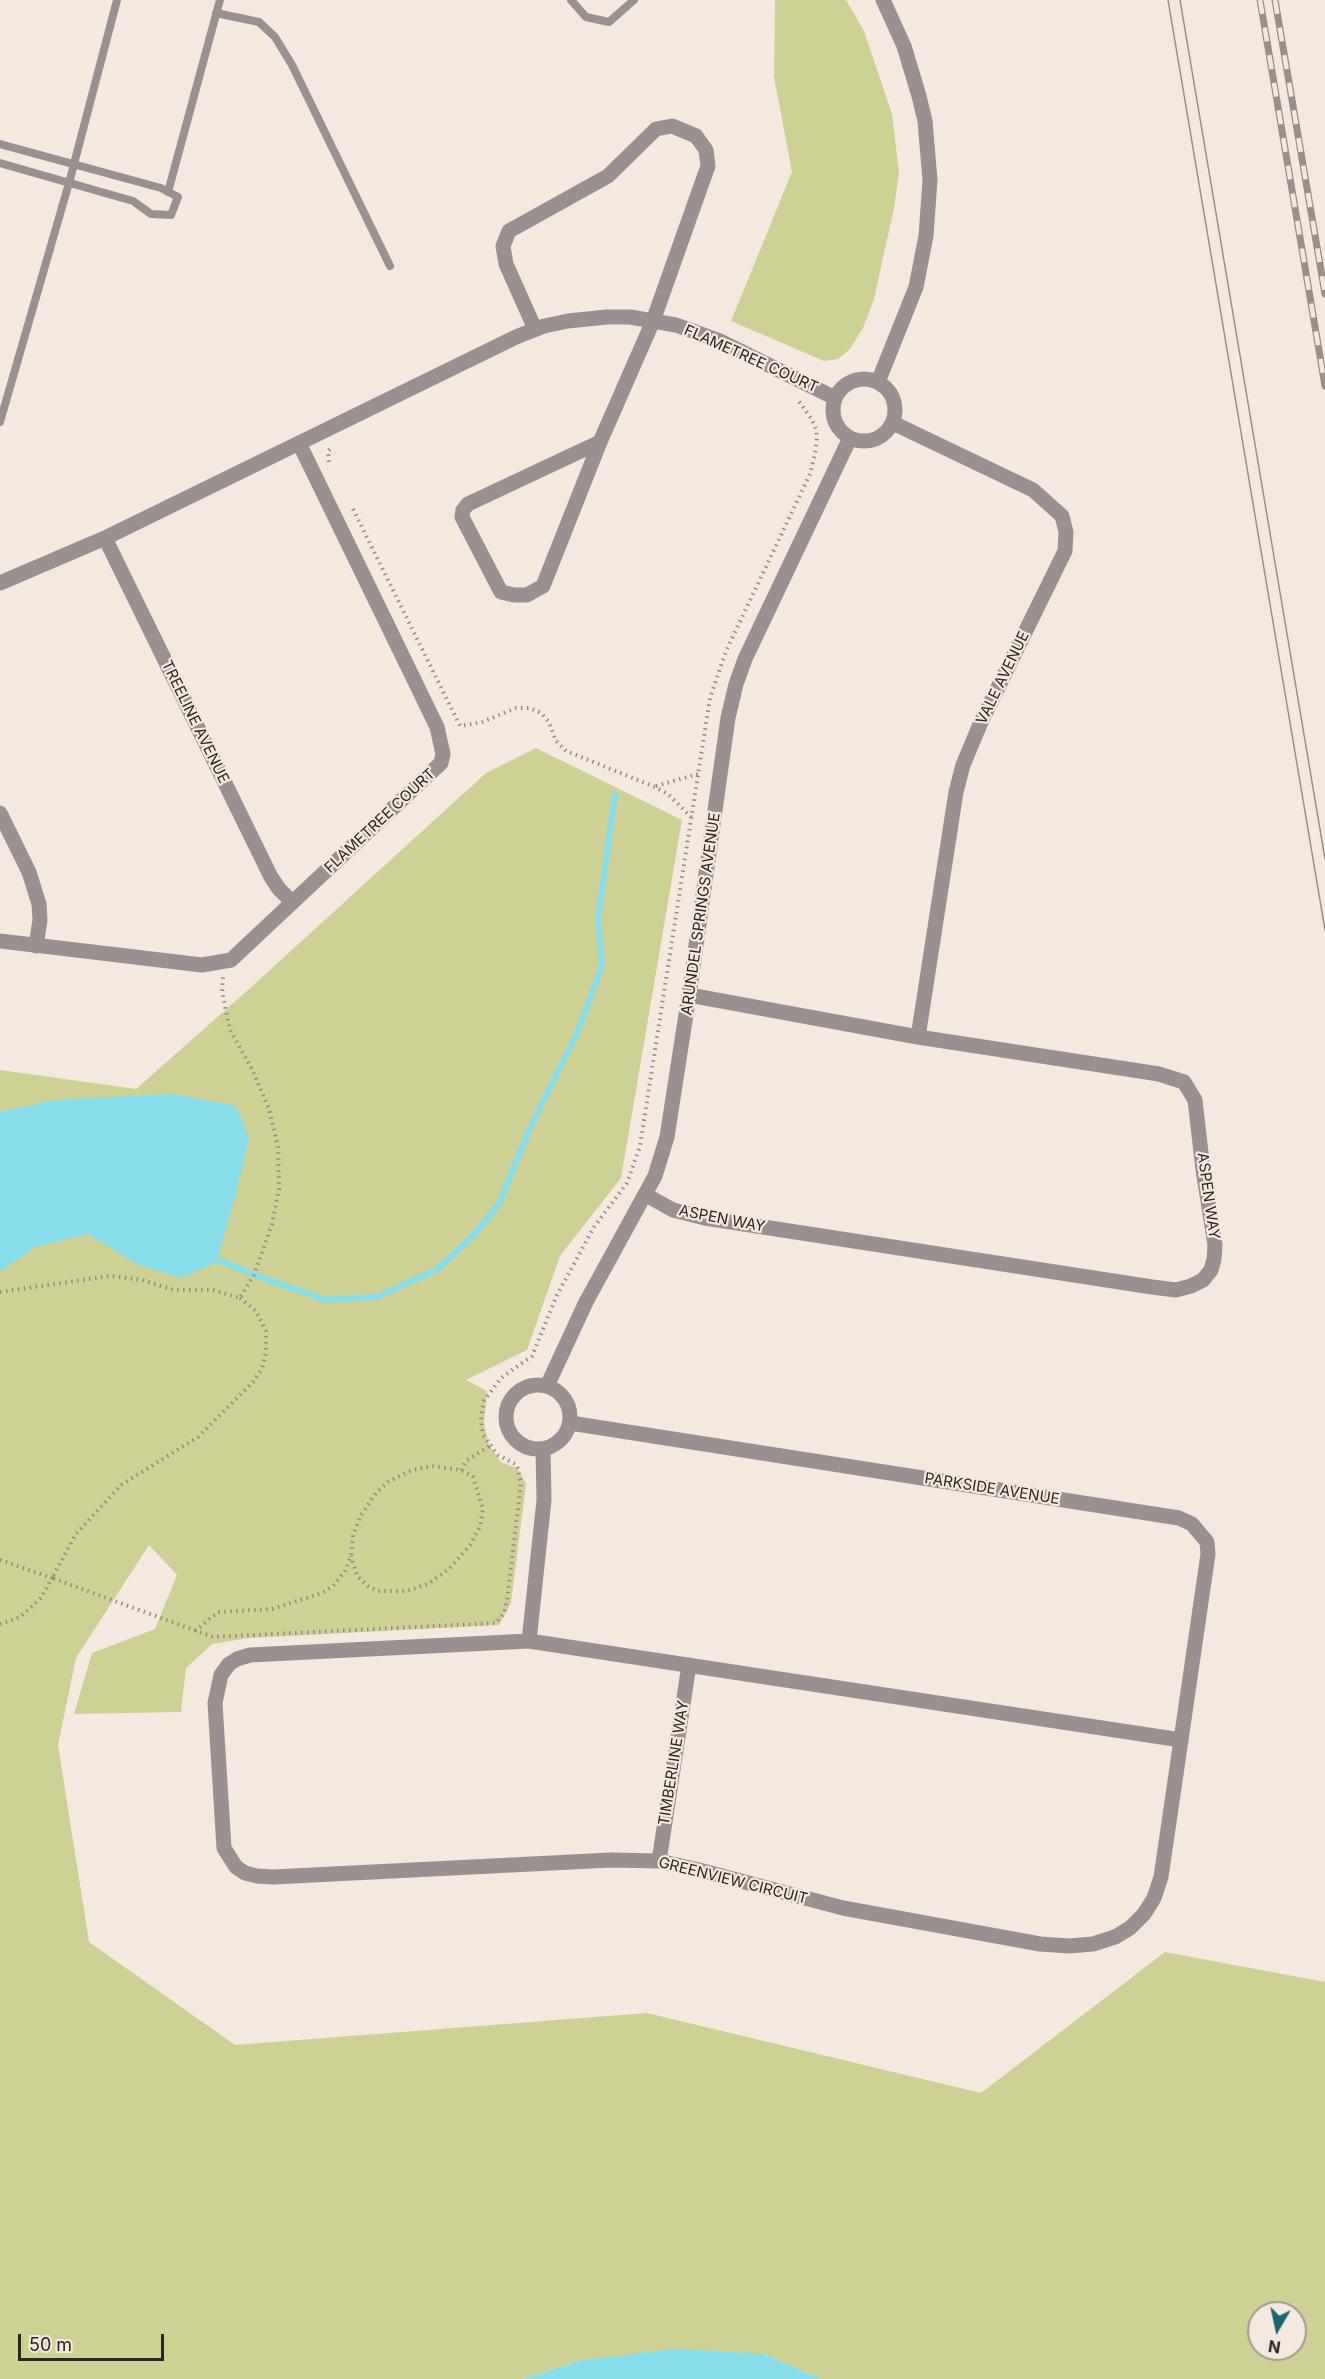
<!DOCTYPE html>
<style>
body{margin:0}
#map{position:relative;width:1325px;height:2379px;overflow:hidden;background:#f5e8df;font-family:Inter,sans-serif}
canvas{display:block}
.north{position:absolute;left:1247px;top:2301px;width:60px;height:60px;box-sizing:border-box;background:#f5e8df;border:2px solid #a49a93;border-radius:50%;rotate:189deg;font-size:16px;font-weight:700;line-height:24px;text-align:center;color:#2a2622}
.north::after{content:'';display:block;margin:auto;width:21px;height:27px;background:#1b6472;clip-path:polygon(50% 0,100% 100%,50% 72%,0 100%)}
.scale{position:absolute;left:18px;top:2334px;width:146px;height:27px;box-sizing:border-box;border:3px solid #2a2622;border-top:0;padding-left:8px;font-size:18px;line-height:21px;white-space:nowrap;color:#2a2622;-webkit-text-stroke:4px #f5e8df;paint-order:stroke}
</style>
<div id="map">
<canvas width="1325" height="2379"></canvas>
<div class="north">N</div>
<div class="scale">50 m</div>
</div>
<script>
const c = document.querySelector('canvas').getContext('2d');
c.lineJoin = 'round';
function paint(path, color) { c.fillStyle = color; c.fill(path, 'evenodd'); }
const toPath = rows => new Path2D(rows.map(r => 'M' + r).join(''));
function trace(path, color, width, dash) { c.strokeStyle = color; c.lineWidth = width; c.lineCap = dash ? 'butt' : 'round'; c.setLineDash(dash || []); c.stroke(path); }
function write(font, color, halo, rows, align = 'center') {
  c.font = font + ' Inter,sans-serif'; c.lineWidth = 4.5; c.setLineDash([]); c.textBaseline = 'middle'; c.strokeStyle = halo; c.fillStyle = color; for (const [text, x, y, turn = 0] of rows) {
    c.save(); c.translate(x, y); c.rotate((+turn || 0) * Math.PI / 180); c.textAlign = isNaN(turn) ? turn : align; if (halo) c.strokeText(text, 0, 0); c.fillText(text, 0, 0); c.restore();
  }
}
paint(toPath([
 [775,0,846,0,864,31,892,114,899,173,894,208,874,299,863,328,850,349,838,359,824,361,731,321,792,172,774,77],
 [536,748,682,820,621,1178,560,1256,527,1350,466,1380,487,1391,484,1424,489,1445,501,1462,518,1469,526,1484,511,1603,499,1625,249,1638,212,1644,186,1668,181,1712,74,1714,92,1653,155,1629,177,1575,149,1545,76,1658,58,1745,89,1942,235,2045,647,2013,981,2093,1165,1952,1325,1982,1325,2379,821,2379,764,2354,579,2361,523,2379,0,2379,0,1070,136,1089,248,990,486,773],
 [1259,2313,1295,2313,1295,2349,1259,2349]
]), '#cdd194');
paint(toPath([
 [171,1094,236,1106,249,1139,235,1198,216,1263,181,1278,138,1265,88,1234,35,1247,0,1272,0,1112,55,1100],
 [673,2349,764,2354,821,2379,523,2379,579,2361]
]), '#88ddeb');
trace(toPath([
 [209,1256,254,1275,326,1300,377,1297,438,1269,473,1236,499,1204,530,1128,578,1031,602,966,598,919,615,795]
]), '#88ddeb', 6);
trace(toPath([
 [329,462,328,451,331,448],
 [353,509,460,726,482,722,516,708,530,708,541,713,549,722,556,741,566,751,655,787,668,794,692,818],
 [656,786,698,774],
 [0,1292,110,1276,142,1280,174,1290,213,1290,240,1298,254,1275,272,1224,279,1189,278,1147,269,1109,252,1069,230,1030,222,992,223,977],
 [240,1298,256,1311,266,1331,266,1353,262,1368,254,1381,198,1437,121,1485,76,1534,52,1578,213,1637,496,1623,504,1613,507,1600,521,1484,517,1465,498,1455,483,1435,481,1417,484,1401,501,1378,532,1356,557,1295,594,1227,627,1183,640,1146,710,698,726,651,810,474,815,454,817,438,816,429,811,418,798,400],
 [461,1470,466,1461,491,1445],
 [0,1560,52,1578,41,1598,20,1617,0,1624],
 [195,1631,218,1612,272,1609,322,1593,333,1586,345,1571,351,1556,353,1535,361,1515,376,1493,388,1482,412,1470,432,1466,461,1470,473,1477,483,1509,480,1527,470,1545,450,1568,428,1584,406,1591,378,1591,368,1586,357,1576,351,1556]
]), '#948b85', 4, [1.5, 4.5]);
trace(toPath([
 [571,0,586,17,609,22,634,0],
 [216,13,259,22,275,37,292,65,390,266],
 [0,144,161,188,178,197,171,215,151,214,133,201,0,163],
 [168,192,220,0],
 [0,422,69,183,117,0]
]), '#989190', 8);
trace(toPath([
 [535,329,506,264,503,246,509,231,608,176,656,129,672,126,696,136,706,150,708,166,653,321,600,442,543,586,527,595,514,595,501,592,462,517,463,510,468,504,600,442],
 '833 410a31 31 0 1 1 62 0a31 31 0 1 1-62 0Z',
 [878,382,916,287,926,236,930,180,925,121,919,96,904,46,883,0],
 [893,423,1033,490,1062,516,1066,532,1065,551,981,722,963,765,956,792,918,1037],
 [105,538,271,877,279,889,292,902],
 [0,583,105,538,516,337,544,326,568,321,607,317,630,317,676,325,720,341,835,398],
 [0,813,29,872,39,904,40,920,36,946],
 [0,941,202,965,231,960,441,763,443,754,437,727,299,443],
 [646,1195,673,1210,705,1218,1152,1287,1176,1290,1191,1286,1203,1280,1211,1270,1214,1259,1215,1245,1203,1170,1195,1100,1184,1082,1159,1074,918,1037,689,995],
 '506 1417a32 32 0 1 1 64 0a32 32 0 1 1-64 0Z',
 [547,1386,586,1302,655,1176,667,1137,689,995,728,718,736,684,745,659,850,438],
 [570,1423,1179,1518,1192,1524,1207,1542,1208,1554,1181,1740,1161,1877,1154,1898,1144,1914,1130,1928,1115,1937,1093,1944,1069,1946,1040,1944,843,1908,699,1870,659,1861,611,1860,273,1877,257,1876,245,1873,236,1867,224,1848,215,1703,221,1675,229,1664,237,1659,250,1655,529,1641,1181,1740],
 [529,1641,544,1500,543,1449],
 [659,1861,689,1665]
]), '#989190', 15);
trace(toPath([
 [1168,0,1325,930],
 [1180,0,1325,859]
]), '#99908a', 1.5);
const rail = toPath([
 [1260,0,1325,386],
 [1275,0,1325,294]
]);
trace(rail, '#99908a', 7);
trace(rail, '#f5e8df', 4.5, [14]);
write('15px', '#2a2622', '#f5e8df', [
 ["FLAMETREE COURT",751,359,24],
 ["VALE AVENUE",1003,678,-64],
 ["TREELINE AVENUE",195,722,64],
 ["FLAMETREE COURT",380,821,-43],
 ["ARUNDEL SPRINGS AVENUE",701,914,-82],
 ["ASPEN WAY",1208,1196,82],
 ["ASPEN WAY",722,1219,11],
 ["PARKSIDE AVENUE",992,1489,9],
 ["TIMBERLINE WAY",674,1763,-81],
 ["GREENVIEW CIRCUIT",733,1881,14]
]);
</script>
